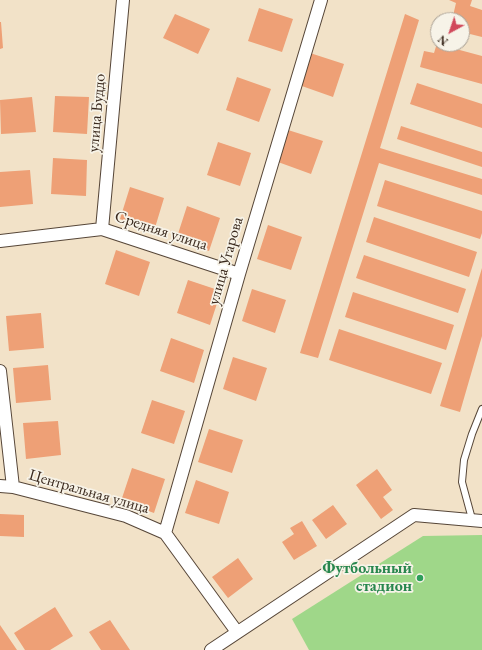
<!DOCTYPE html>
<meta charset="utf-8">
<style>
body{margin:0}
#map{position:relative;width:482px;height:650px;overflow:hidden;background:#f2e2c8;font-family:"EB Garamond",serif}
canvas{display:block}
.north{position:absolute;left:430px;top:12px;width:40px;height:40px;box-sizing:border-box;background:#f7f3e8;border:1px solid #aca397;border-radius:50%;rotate:220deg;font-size:11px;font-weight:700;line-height:16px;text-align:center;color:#3b2a1e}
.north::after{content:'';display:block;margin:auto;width:14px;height:18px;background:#d1495b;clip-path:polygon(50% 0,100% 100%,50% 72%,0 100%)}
</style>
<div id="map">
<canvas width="482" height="650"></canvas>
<div class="north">N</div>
</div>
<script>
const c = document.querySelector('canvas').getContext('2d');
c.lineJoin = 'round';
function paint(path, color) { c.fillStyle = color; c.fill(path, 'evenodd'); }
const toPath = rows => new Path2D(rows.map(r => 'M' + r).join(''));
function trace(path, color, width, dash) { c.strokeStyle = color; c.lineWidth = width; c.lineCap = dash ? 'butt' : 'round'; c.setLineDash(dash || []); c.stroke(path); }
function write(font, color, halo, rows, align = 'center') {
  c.font = font + ' "EB Garamond",serif'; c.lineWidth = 3.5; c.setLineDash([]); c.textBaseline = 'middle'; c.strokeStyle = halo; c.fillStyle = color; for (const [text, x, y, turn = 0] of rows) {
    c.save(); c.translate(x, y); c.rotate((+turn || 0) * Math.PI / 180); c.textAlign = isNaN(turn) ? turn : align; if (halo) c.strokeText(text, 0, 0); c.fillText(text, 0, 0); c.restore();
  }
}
paint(toPath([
 [482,535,482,650,309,650,292,619,423,536]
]), '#9fd789');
paint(toPath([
 [449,0,472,0,470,6,482,10,482,37,462,32,462,20,452,20,456,3],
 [259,8,293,19,282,52,248,41],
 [175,14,210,29,198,54,163,38],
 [405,14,419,20,380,148,482,179,482,195,379,163,318,358,300,353],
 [0,22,1,22,3,48,0,49],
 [438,40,438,44,457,44,456,49,482,56,482,84,420,67,424,51,434,53],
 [310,53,344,64,333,97,299,85],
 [237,77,271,89,259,122,226,110],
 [417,83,482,104,482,128,410,104],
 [55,96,89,97,87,134,53,132],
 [32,97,36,132,1,134,0,100],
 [401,126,482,152,482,167,397,139],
 [288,130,323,141,311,174,278,162],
 [218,142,251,153,240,186,207,175],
 [53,158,87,160,86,196,51,194],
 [30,170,33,204,0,207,0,172],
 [385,180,482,211,482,233,480,239,377,206],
 [130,187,164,198,154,231,120,219],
 [187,206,220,218,209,251,176,240],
 [374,217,477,252,469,277,366,242],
 [268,225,302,237,291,270,257,259],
 [116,250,150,262,139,296,105,284],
 [364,255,466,289,458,313,356,278],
 [482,268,482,336,460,412,440,406],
 [188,280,221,291,210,325,177,313],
 [252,289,286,300,275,333,242,321],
 [353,292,454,325,446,350,345,317],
 [41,313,44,348,9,351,6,316],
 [339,329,442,363,431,394,329,360],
 [171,338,204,350,194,383,160,371],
 [233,357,267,368,256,401,223,389],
 [48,365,51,400,16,403,13,368],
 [152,400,185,411,174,444,141,433],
 [58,421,61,455,26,459,23,423],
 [209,429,243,440,232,473,198,462],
 [132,468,165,479,154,513,121,501],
 [377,469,392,490,383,497,393,510,381,519,356,485],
 [196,480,229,492,219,524,185,513],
 [333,505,347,524,326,539,312,520],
 [0,514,24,515,24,537,0,536],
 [302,521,317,546,294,560,282,542,294,534,290,528],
 [238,558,253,579,228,598,212,577],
 [55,607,73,636,50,650,25,650,14,633],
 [110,620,130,650,101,650,89,632],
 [0,625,17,650,0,650]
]), '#eea076');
const lane = toPath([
 [472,519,462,482,464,460,472,434,482,409]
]);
const street = toPath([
 [102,229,123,0],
 [0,241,102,229,239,274],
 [0,371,13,487],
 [0,486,13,487,126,516,165,533,237,632],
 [165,533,239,274,321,0],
 [211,650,414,515,482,521]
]);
trace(lane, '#564638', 8);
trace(street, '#564638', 14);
trace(lane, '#fff', 6);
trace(street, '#fff', 12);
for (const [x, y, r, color] of [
 [420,578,4,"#2e9e5b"]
]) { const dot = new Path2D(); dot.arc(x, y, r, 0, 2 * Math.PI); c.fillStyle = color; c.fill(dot); trace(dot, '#f7f3e8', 1.5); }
write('16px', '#3b2a1e', '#f7f3e8', [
 ["улица Буддо",97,113,-85],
 ["Средняя улица",161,231,18],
 ["улица Угарова",226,261,-74],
 ["Центральная улица",89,492,16]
]);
write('bold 16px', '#27864d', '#f7f3e8', [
 ["Футбольный",412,569],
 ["стадион",412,587]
], 'right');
</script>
